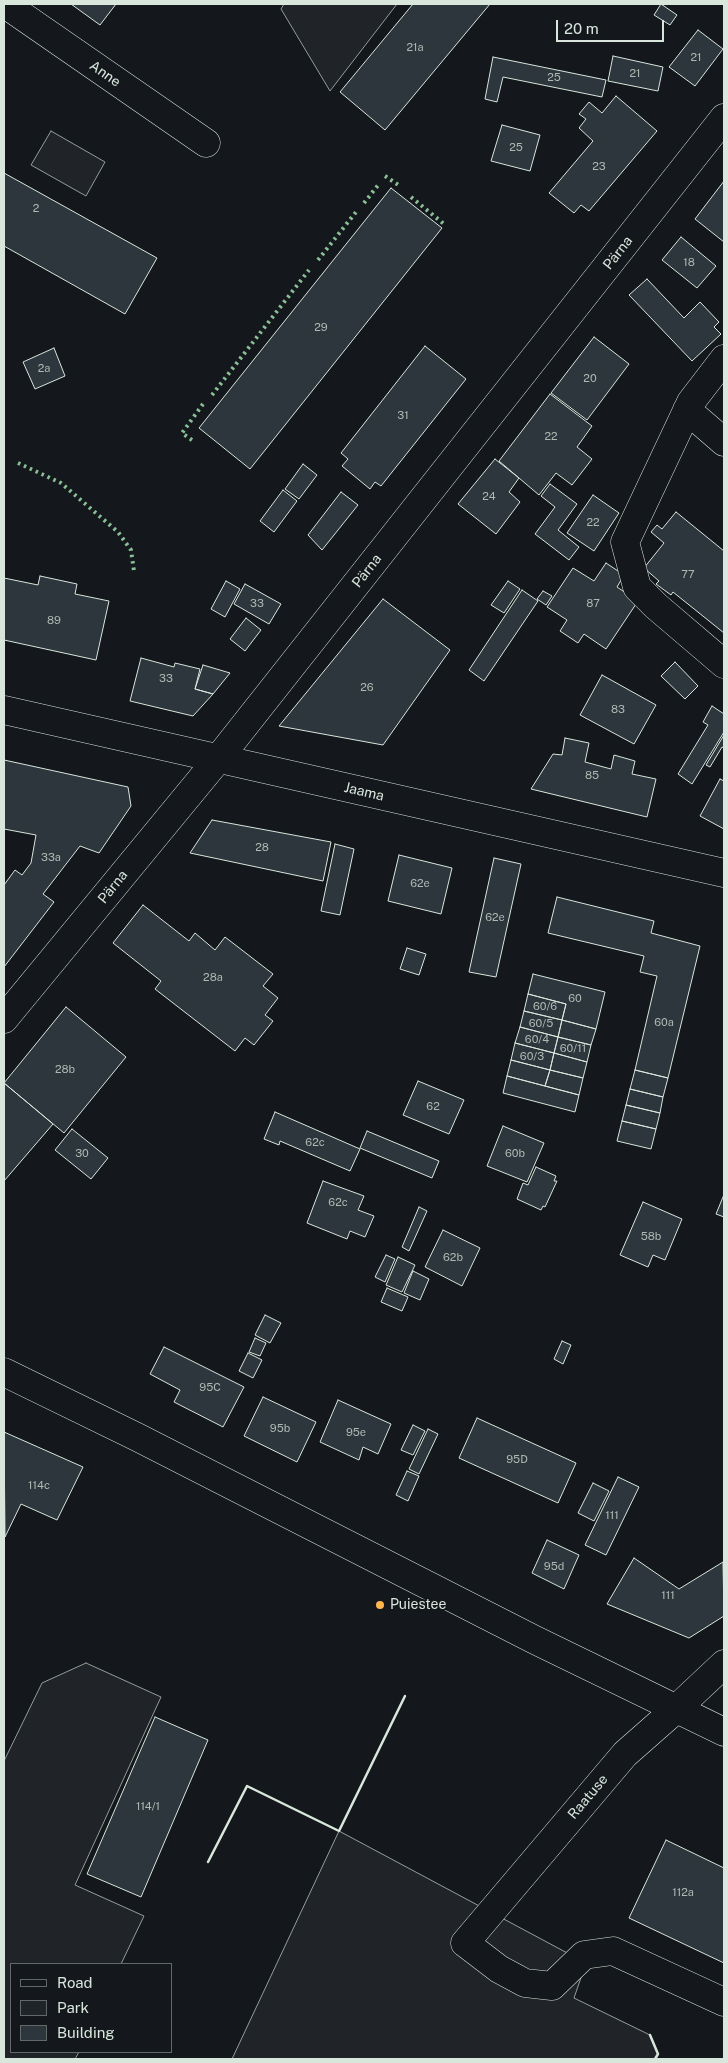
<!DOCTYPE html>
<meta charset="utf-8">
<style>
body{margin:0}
#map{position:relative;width:728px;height:2063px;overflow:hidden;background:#14181c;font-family:"Public Sans",sans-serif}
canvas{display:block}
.frame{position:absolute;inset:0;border:5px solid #d8e6dc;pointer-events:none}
.legend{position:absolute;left:10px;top:1963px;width:162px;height:90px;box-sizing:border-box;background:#14181c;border:1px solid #626a69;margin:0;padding:6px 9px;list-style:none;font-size:15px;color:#d8e6dc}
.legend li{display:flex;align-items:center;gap:10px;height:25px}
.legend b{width:25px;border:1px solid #626a69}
.scale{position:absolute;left:556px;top:20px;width:108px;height:22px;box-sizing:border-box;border:2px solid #d8e6dc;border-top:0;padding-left:6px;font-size:15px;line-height:18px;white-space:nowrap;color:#d8e6dc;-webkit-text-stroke:4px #14181c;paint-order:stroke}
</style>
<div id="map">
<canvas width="728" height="2063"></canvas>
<div class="frame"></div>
<ul class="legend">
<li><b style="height:6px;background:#14181c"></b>Road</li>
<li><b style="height:14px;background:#202428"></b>Park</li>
<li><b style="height:14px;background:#2c363c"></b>Building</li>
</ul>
<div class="scale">20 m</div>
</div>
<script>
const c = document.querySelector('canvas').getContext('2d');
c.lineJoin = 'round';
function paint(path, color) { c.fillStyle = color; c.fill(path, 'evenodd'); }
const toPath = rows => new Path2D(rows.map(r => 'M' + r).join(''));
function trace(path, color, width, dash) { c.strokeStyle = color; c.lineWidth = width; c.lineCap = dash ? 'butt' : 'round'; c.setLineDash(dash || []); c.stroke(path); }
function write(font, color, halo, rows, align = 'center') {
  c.font = font + ' "Public Sans",sans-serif'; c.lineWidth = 4; c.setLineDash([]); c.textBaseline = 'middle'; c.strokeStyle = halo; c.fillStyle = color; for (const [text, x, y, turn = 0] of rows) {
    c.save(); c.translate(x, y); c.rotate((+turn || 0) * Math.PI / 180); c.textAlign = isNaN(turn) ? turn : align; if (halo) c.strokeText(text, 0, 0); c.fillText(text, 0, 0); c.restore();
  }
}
const green = toPath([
 [284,4,397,4,330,91,281,9,284,4],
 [51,131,105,162,86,196,31,165,51,131],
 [86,1663,161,1697,75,1885,144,1916,121,1964,11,1964,11,2052,79,2052,75,2059,4,2059,4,1761,42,1683,86,1663],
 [339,1831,586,1963,574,1998,650,2035,658,2054,655,2059,232,2059,339,1831]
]);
paint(green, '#202428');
trace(green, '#939e99', 1);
const building = toPath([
 [71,4,116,4,100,25,71,4],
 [413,4,490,4,385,130,340,92,413,4],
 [661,4,677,15,670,25,654,15,661,4],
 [698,30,723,49,695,86,669,67,698,30],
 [613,56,663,67,658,91,608,81,613,56],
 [493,57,606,80,602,97,503,77,497,102,485,99,493,57],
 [616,96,657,131,589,211,581,205,574,213,549,193,593,141,579,128,586,119,579,114,589,102,602,113,616,96],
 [502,125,540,135,530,171,491,161,502,125],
 [4,173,157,258,125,314,4,246,4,173],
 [724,181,724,242,695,219,724,181],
 [391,188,442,228,250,469,199,428,391,188],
 [681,237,716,266,697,288,662,260,681,237],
 [647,279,684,318,700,302,719,322,714,327,721,334,692,361,629,295,647,279],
 [594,337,629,364,587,420,551,393,594,337],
 [425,346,466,379,381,486,375,482,370,489,342,466,348,459,341,453,425,346],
 [54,348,65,376,35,389,23,362,54,348],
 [550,394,592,426,577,447,592,459,572,485,556,473,539,495,499,461,550,394],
 [495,459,519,478,509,492,520,502,496,534,458,504,495,459],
 [303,464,317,475,299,499,285,489,303,464],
 [550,484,577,504,558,530,579,547,569,560,535,534,555,507,541,496,550,484],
 [283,490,297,501,274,532,260,521,283,490],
 [341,492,358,505,322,550,308,535,341,492],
 [593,495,619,513,594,551,567,533,593,495],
 [676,512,724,551,724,633,673,592,671,595,656,584,659,581,644,568,664,543,651,532,657,525,662,529,676,512],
 [606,563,624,575,617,587,638,601,606,649,584,634,578,643,560,631,567,620,547,607,573,568,594,581,606,563],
 [40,576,77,584,75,594,109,601,96,660,4,640,4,578,38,585,40,576],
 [226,581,240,589,225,617,211,609,226,581],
 [508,581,520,589,504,613,491,605,508,581],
 [245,584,281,604,269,624,234,604,245,584],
 [522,590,538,601,484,681,469,670,522,590],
 [543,591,552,596,546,605,537,599,543,591],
 [383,599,450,650,383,745,279,726,383,599],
 [246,618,261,630,245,651,230,639,246,618],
 [141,658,174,667,175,663,200,669,195,689,213,694,193,716,130,701,141,658],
 [675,662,698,686,685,699,661,676,675,662],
 [203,665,230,673,213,694,195,689,203,665],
 [602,675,656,705,634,744,580,715,602,675],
 [712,706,724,714,724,732,692,784,678,774,708,725,703,722,712,706],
 [724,735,724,748,722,747,710,767,706,765,724,735],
 [565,738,589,743,585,762,611,769,614,755,635,761,632,774,656,779,647,817,531,789,553,754,562,755,565,738],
 [4,760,128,787,131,806,99,853,80,846,43,894,54,902,4,967,4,885,15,870,22,875,31,863,36,835,4,829,4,760],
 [720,779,724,781,724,829,700,816,720,779],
 [212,820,331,842,323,881,190,853,212,820],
 [335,844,354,849,340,915,321,911,335,844],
 [399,855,452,868,441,914,388,901,399,855],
 [494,858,521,864,496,977,469,972,494,858],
 [557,897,654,921,651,933,700,946,668,1078,635,1070,657,976,640,972,644,956,548,933,557,897],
 [143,905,189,941,195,933,215,950,225,937,273,974,263,986,278,998,265,1015,273,1021,254,1045,245,1038,235,1051,155,989,161,981,113,943,143,905],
 [407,948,426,954,419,975,400,969,407,948],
 [533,974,605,992,596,1029,562,1020,566,1004,528,994,533,974],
 [528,994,566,1004,562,1020,524,1011,528,994],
 [66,1007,126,1057,64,1133,4,1083,66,1007],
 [524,1011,562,1020,558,1037,520,1027,524,1011],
 [562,1020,596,1029,591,1045,558,1037,562,1020],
 [520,1027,558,1037,554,1053,515,1043,520,1027],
 [558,1037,591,1045,587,1062,554,1053,558,1037],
 [515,1043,554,1053,550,1070,511,1060,515,1043],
 [554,1053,587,1062,583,1078,550,1070,554,1053],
 [511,1060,550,1070,545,1086,507,1076,511,1060],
 [550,1070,583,1078,579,1095,545,1086,550,1070],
 [635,1070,668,1078,663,1097,630,1089,635,1070],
 [507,1076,579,1095,575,1112,503,1093,507,1076],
 [418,1081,464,1100,449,1134,403,1115,418,1081],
 [4,1083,53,1124,4,1181,4,1083],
 [630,1089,663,1097,660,1113,626,1105,630,1089],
 [626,1105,660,1113,656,1129,622,1121,626,1105],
 [275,1112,360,1149,350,1171,280,1141,279,1145,264,1139,275,1112],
 [622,1121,656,1129,651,1149,617,1141,622,1121],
 [503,1126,544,1143,527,1182,487,1166,503,1126],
 [72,1129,108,1158,91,1179,55,1150,72,1129],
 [367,1131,439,1161,432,1178,360,1148,367,1131],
 [536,1167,556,1176,554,1181,557,1181,545,1207,543,1206,541,1210,517,1199,523,1183,528,1185,536,1167],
 [323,1181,364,1196,358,1210,374,1216,365,1237,350,1231,347,1239,307,1223,323,1181],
 [723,1197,724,1198,724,1217,716,1214,723,1197],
 [643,1202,682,1219,665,1260,653,1255,648,1267,620,1255,643,1202],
 [419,1207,427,1211,409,1251,402,1247,419,1207],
 [443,1230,480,1248,462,1286,425,1267,443,1230],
 [386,1255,395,1259,385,1282,375,1277,386,1255],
 [398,1257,415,1265,402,1292,386,1285,398,1257],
 [413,1271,429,1279,420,1300,404,1293,413,1271],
 [387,1288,408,1297,402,1311,381,1302,387,1288],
 [265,1315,281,1323,270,1343,255,1335,265,1315],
 [255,1338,266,1343,260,1356,249,1352,255,1338],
 [562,1341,571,1345,563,1364,554,1359,562,1341],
 [164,1347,244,1387,223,1427,174,1402,180,1390,150,1374,164,1347],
 [248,1353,262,1360,253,1378,239,1371,248,1353],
 [263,1397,316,1422,297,1462,244,1436,263,1397],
 [338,1400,391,1424,378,1454,363,1447,359,1460,320,1442,338,1400],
 [477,1418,576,1463,558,1503,459,1458,477,1418],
 [413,1425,425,1431,413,1455,401,1450,413,1425],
 [428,1429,438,1434,419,1474,409,1469,428,1429],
 [4,1432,83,1467,57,1520,21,1504,5,1537,4,1432],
 [407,1471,419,1476,408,1501,396,1495,407,1471],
 [618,1477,639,1487,606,1555,585,1545,618,1477],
 [593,1483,609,1491,594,1521,578,1513,593,1483],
 [547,1540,579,1555,564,1589,532,1573,547,1540],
 [634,1558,679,1589,723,1562,724,1616,689,1638,607,1604,634,1558],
 [155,1717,208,1740,141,1897,87,1874,155,1717],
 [666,1840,724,1868,724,1963,629,1918,666,1840]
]);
paint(building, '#2c363c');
trace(building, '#d8e6dc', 1);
const street = toPath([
 [5,4,206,143],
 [724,359,691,402,625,542,637,587,656,606,724,664],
 [687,410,724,442],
 [4,710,724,873],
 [4,1019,218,759,724,118],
 [675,1710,625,1754,465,1943,499,1969,525,1983,552,1986,584,1955,613,1951,724,2002]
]);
const secondary = toPath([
 [4,1372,137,1437,535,1640,724,1732],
 [675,1710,724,1664]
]);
trace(street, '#d8e6dc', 29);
trace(secondary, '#d8e6dc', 29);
trace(street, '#14181c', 28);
trace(secondary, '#14181c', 28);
trace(toPath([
 [385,176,400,186],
 [411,197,444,224],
 [364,203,379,184],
 [318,260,356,212],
 [212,395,309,270],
 [192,440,182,433,203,404],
 [18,463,61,483,118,532,131,550,134,571]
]), '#8ac095', 4, [2.5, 4]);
trace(toPath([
 [208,1862,247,1786,339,1831,405,1696],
 [650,2035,658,2054,655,2059]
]), '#d8e6dc', 2.5);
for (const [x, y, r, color] of [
 [380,1605,5,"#ffb74d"]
]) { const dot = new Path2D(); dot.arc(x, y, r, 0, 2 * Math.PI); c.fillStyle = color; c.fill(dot); trace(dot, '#14181c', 2); }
write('11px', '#adbab4', null, [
 ["21a",415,48],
 ["21",696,58],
 ["21",635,74],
 ["25",554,78],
 ["25",516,148],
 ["23",599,167],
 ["2",36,209],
 ["18",689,263],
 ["29",321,328],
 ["2a",44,369],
 ["20",590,379],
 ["31",403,416],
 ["22",551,437],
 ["24",489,497],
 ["22",593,523],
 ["77",688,575],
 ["33",257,604],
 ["87",593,604],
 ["89",54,621],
 ["33",166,679],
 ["26",367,688],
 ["83",618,710],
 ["85",592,776],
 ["28",262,848],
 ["33a",51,858],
 ["62e",420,884],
 ["62e",495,918],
 ["28a",213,978],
 ["60",575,999],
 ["60/6",545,1007],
 ["60a",664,1023],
 ["60/5",541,1024],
 ["60/4",537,1040],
 ["60/11",573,1049],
 ["60/3",532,1057],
 ["28b",65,1070],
 ["62",433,1107],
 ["62c",315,1143],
 ["30",82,1154],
 ["60b",515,1154],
 ["62c",338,1203],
 ["58b",651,1237],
 ["62b",453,1258],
 ["95C",210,1388],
 ["95b",280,1429],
 ["95e",356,1433],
 ["95D",517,1460],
 ["114c",39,1486],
 ["111",612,1516],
 ["95d",554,1567],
 ["111",668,1596],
 ["114/1",148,1807],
 ["112a",683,1893]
]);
write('14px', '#d8e6dc', '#14181c', [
 ["Anne",105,74,35],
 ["Pärna",618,253,-52],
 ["Pärna",367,571,-52],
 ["Jaama",364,792,13],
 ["Pärna",113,887,-51],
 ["Raatuse",588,1797,-50]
]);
write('14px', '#d8e6dc', '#14181c', [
 ["Puiestee",390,1605]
], 'left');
</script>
